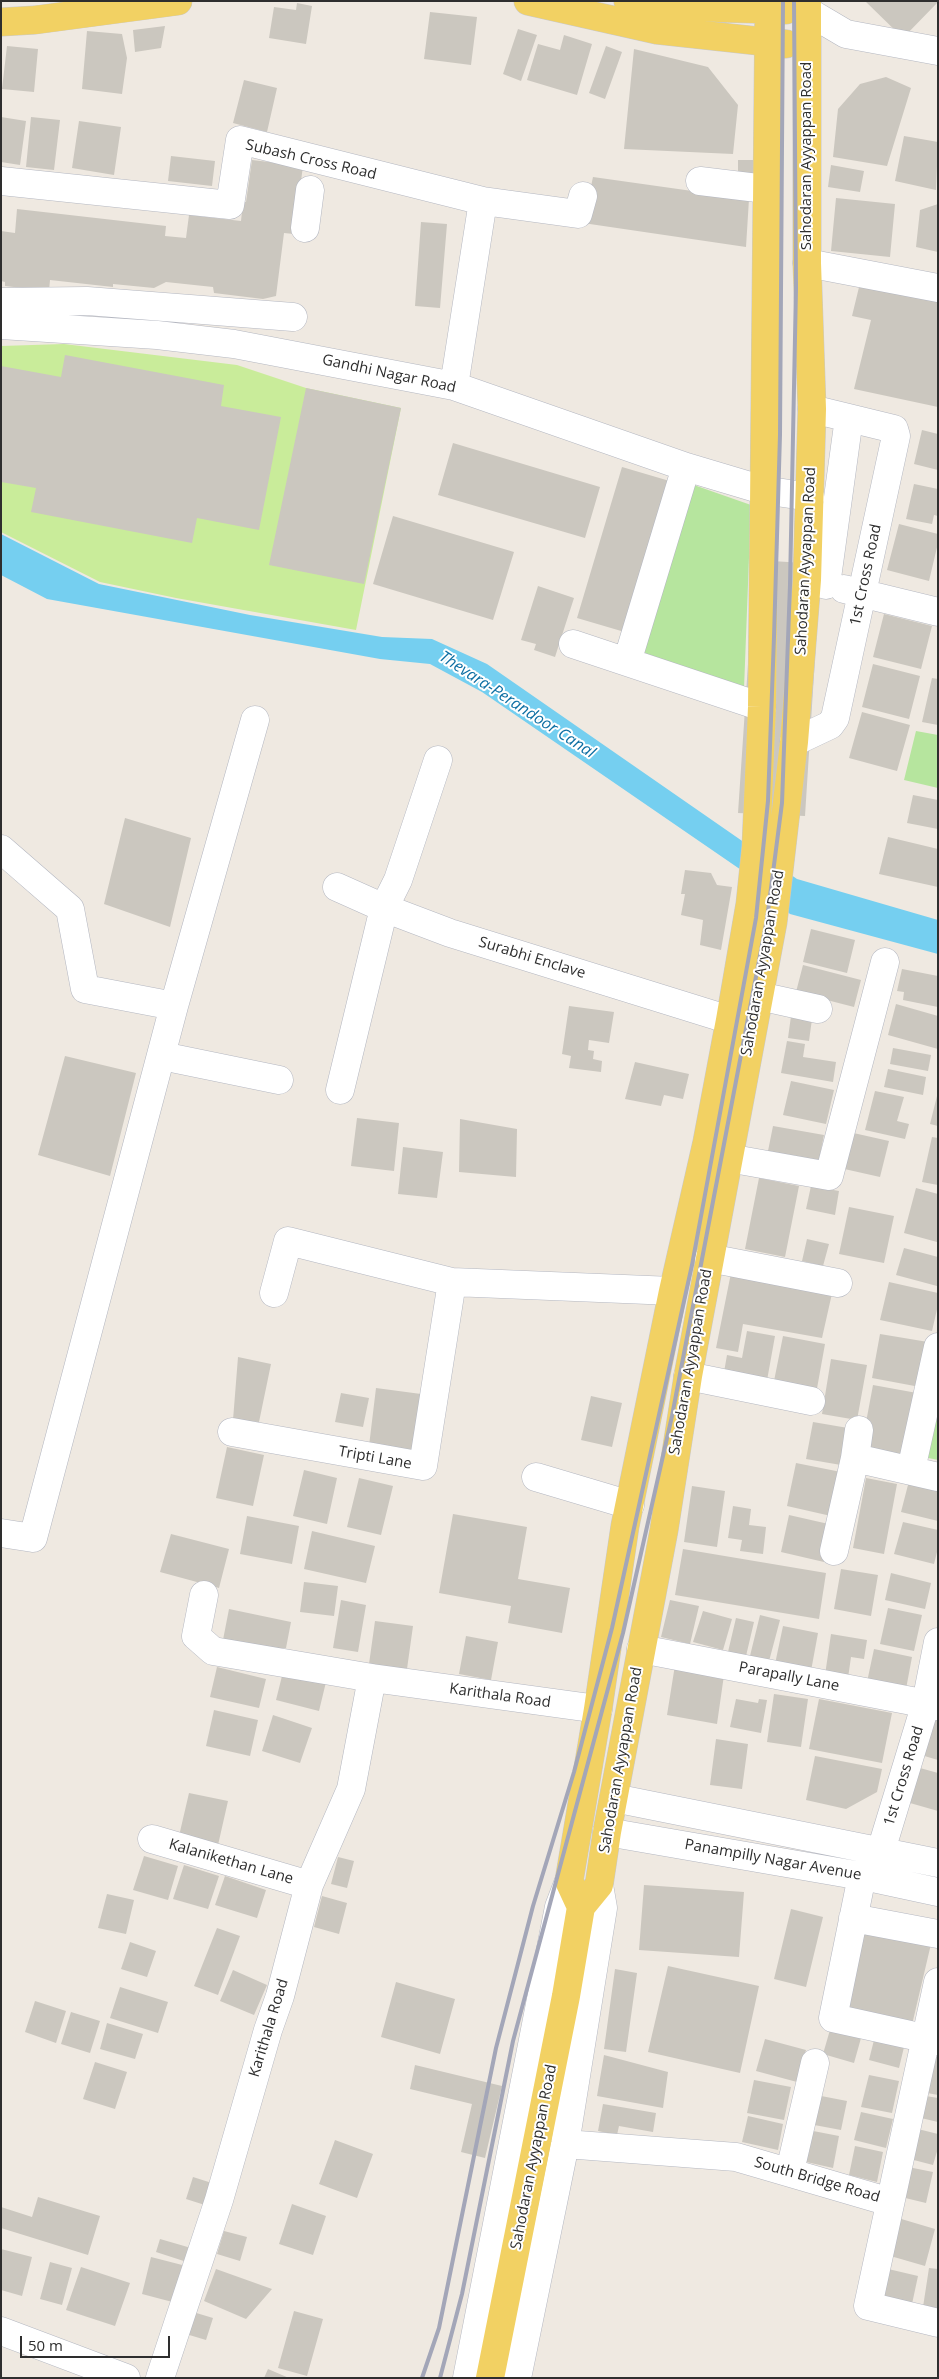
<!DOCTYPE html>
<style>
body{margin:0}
#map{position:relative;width:939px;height:2379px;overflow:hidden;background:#efe9e1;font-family:"Open Sans",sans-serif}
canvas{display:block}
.frame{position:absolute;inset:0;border:2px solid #2e2e2e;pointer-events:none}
.scale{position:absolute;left:20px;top:2336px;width:150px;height:22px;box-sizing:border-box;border:2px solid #2e2e2e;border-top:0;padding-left:6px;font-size:15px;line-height:18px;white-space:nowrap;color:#2e2e2e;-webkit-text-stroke:4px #fff;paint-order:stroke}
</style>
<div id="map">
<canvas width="939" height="2379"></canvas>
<div class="frame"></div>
<div class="scale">50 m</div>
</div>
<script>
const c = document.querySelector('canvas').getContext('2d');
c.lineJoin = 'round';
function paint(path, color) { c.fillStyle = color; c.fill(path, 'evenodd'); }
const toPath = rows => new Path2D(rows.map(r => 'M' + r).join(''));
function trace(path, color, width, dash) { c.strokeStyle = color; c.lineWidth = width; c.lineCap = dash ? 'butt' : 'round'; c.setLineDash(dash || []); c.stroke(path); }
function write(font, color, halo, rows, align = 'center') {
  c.font = font + ' "Open Sans",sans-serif'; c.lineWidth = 4; c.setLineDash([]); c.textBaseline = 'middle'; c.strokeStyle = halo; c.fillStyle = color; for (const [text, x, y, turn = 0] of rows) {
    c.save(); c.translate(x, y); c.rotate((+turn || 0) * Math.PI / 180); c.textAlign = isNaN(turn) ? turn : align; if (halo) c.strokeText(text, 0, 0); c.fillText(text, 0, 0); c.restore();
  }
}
paint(toPath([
 [691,484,751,505,744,689,643,655],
 [916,731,938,735,938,788,904,780],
 [938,1366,938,1460,919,1456]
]), '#b6e59e');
paint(toPath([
 [64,344,237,365,306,388,401,408,356,630,176,598,100,582,1,532,1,346]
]), '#c9ec9a');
paint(toPath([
 [1,534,99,584,250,615,382,637,432,639,487,664,797,879,938,920,938,954,790,914,747,874,482,692,430,664,380,659,47,599,1,575]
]), '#75cff0');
paint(toPath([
 [865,1,938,1,938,2,903,38],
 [297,3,312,6,306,44,269,38,274,7,296,10],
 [430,12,477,17,471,65,424,59],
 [165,26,161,48,135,52,133,30],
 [518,29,537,35,521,81,503,74],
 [87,31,122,34,127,58,122,94,82,89],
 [564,35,592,44,577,95,527,80,538,44,560,50],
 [7,46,38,49,34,92,2,89],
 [606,46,622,52,605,99,589,93],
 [634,49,708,67,738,105,733,154,624,149],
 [886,77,911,88,887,166,833,157,838,109,860,84],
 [244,80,277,88,267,132,233,123],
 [1,117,26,121,20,165,1,162],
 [31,117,60,120,54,170,26,167],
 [79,121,121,127,114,175,72,168],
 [904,136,938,142,936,190,895,181],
 [171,156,215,161,212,186,168,181],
 [252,160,303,166,294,234,284,233,276,296,263,299,214,293,213,287,166,282,154,288,113,284,113,287,50,280,49,291,5,286,5,282,1,281,1,231,15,233,17,209,166,226,165,236,186,238,189,215,241,221,243,202,246,202],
 [738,160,756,160,757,174,738,175],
 [831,165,864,171,860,192,828,187],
 [593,177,749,199,746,247,583,223],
 [836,198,895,204,890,257,831,251],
 [938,204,938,252,916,247,920,210],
 [421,222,447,224,440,308,415,306],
 [860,283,938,302,938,407,854,389,871,320,852,316],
 [65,355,224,385,221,406,281,417,259,530,197,518,192,543,31,512,36,488,1,482,1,366,61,377],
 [306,388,401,408,364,584,269,565],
 [922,430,938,434,938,470,914,464],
 [453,443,600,487,585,538,438,495],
 [622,467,673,482,628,633,577,618],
 [914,484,938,489,938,516,934,515,932,524,906,519],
 [393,516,514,552,493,620,373,584],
 [899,524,938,534,938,543,929,581,887,570],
 [755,560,821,564,805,816,738,813],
 [538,586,574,598,555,657,534,650,536,644,521,640],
 [884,614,932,626,921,669,873,657],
 [873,664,920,676,909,719,862,707],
 [932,678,938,679,938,725,922,722],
 [862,712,910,725,897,771,849,758],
 [913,795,938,800,938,829,907,823],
 [125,818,191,838,170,927,104,904],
 [888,837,938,849,938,887,879,874],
 [685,870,711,873,717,885,732,887,721,950,700,945,703,920,681,915,685,894,681,894],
 [811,929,855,940,847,973,803,962],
 [803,965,861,980,854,1007,796,992],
 [902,969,938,976,938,1007,903,1000,904,992,897,991],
 [896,1004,938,1016,938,1049,888,1035],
 [569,1006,614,1012,609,1043,589,1040,588,1050,594,1051,593,1059,602,1061,601,1072,569,1068,571,1056,562,1054],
 [791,1016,812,1019,809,1041,788,1038],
 [787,1041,805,1044,803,1057,836,1062,833,1082,781,1073],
 [893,1048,931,1055,928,1071,890,1064],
 [65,1056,136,1073,110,1176,38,1155],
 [635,1062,689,1074,683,1099,664,1095,661,1106,625,1099],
 [888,1069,926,1077,923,1095,884,1087],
 [791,1081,834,1090,826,1124,783,1115],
 [875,1091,904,1097,897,1121,909,1124,905,1139,865,1130],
 [937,1096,938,1096,938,1126,930,1124],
 [357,1118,399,1123,394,1171,351,1166],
 [460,1119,517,1129,516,1177,459,1172],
 [773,1126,824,1135,819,1160,768,1151],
 [849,1132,889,1141,880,1177,840,1168],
 [932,1137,938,1138,938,1185,922,1182],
 [403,1147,443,1152,437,1198,398,1194],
 [759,1178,799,1186,785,1257,745,1249],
 [811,1186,839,1191,835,1215,806,1209],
 [916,1188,938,1194,937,1242,904,1233],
 [849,1207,894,1216,884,1263,839,1254],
 [807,1239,829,1244,823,1266,802,1261],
 [904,1248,938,1257,937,1286,896,1275],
 [732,1268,833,1289,822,1338,743,1324,738,1352,716,1348],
 [889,1282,938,1293,938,1305,932,1331,880,1320],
 [747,1331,775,1336,766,1386,723,1378,727,1355,742,1358],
 [880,1334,928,1342,920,1387,872,1378],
 [783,1336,825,1344,816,1394,773,1386],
 [238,1357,271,1364,259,1422,233,1420],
 [831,1359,867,1365,857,1420,822,1414],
 [873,1385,917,1393,905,1457,861,1449],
 [376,1388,421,1394,414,1451,369,1446],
 [341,1393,369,1398,363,1427,335,1422],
 [591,1396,622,1403,612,1447,581,1440],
 [813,1422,848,1428,841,1465,806,1459],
 [227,1447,264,1455,253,1506,216,1498],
 [796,1463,841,1472,831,1516,787,1506],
 [304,1470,337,1478,327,1524,293,1516],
 [359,1478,393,1486,381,1535,347,1527],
 [866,1478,897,1484,884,1554,853,1548],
 [909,1481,938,1488,938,1521,901,1512],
 [692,1486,725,1491,717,1547,684,1542],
 [733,1506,751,1509,749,1525,766,1527,763,1554,740,1551,742,1540,728,1538],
 [453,1514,527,1527,518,1579,570,1588,562,1633,508,1623,511,1606,439,1593],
 [789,1515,833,1525,824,1562,781,1552],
 [247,1516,299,1526,292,1564,240,1554],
 [903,1522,938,1530,938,1548,934,1564,894,1554],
 [312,1531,375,1546,366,1583,304,1569],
 [171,1534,229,1549,219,1588,160,1572],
 [683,1549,826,1573,819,1619,675,1595],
 [841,1569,878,1575,871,1616,834,1609],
 [891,1573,931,1583,925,1609,885,1600],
 [304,1582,338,1586,334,1616,300,1612],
 [341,1600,366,1605,358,1652,333,1648],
 [670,1600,699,1606,690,1644,661,1637],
 [888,1608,922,1615,914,1651,880,1644],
 [229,1609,291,1622,286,1648,278,1648,272,1655,222,1645],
 [703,1611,732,1619,723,1650,693,1642],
 [760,1615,780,1620,768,1665,749,1660],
 [736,1618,754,1622,746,1656,728,1652],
 [375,1621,413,1626,407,1669,369,1664],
 [783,1626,818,1633,811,1671,775,1664],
 [831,1634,867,1640,864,1659,851,1657,848,1678,825,1675],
 [466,1636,498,1642,491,1680,459,1674],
 [874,1649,912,1657,906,1689,867,1682],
 [675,1665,724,1675,717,1724,667,1715],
 [217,1667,266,1679,259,1708,210,1697],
 [283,1672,326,1682,319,1711,276,1700],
 [774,1694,808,1699,801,1747,767,1742],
 [736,1699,758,1703,759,1699,767,1700,761,1733,730,1727],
 [819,1699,892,1713,882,1763,809,1749],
 [214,1710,258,1720,250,1756,206,1746],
 [933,1713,938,1715,938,1760,921,1755],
 [273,1715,312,1728,300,1763,262,1751],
 [716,1739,748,1744,742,1789,710,1785],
 [815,1756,882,1769,877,1792,846,1809,806,1800],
 [920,1768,938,1773,938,1811,910,1803],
 [189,1793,228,1801,218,1845,179,1836],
 [144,1856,178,1866,168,1900,133,1890],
 [338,1857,354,1861,347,1888,331,1884],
 [184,1865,219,1876,208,1909,173,1899],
 [225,1876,266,1890,257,1918,215,1905],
 [644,1885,744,1892,739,1957,639,1950],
 [107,1894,134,1900,126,1934,98,1928],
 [322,1896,347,1903,339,1934,314,1927],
 [791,1909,823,1917,806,1987,774,1979],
 [217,1928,240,1936,218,1995,194,1986],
 [863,1929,931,1944,911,2029,844,2014],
 [130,1942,156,1951,147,1977,121,1969],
 [668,1966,759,1986,740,2073,648,2052],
 [615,1969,637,1973,626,2052,604,2049],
 [233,1970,267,1985,254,2015,220,2001],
 [396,1982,455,1999,440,2054,381,2037],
 [120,1987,168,2002,158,2033,110,2018],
 [35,2001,66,2011,56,2043,25,2032],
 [71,2012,100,2021,90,2053,61,2044],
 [107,2023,143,2034,135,2059,100,2049],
 [832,2023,863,2031,854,2063,823,2054],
 [875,2036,905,2043,899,2068,869,2060],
 [765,2039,806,2050,797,2082,756,2071],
 [604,2055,668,2072,663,2108,597,2096],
 [928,2056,938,2057,938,2095,922,2092],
 [95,2062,127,2072,115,2109,83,2099],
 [415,2065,502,2086,485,2158,461,2152,472,2104,410,2089],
 [869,2075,899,2081,892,2113,861,2107],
 [754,2080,791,2087,784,2120,747,2113],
 [816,2095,847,2101,841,2130,809,2124],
 [926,2096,938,2098,938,2122,921,2118],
 [603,2104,656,2113,653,2132,619,2126,617,2135,598,2131],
 [861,2112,893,2119,886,2148,854,2140],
 [748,2116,783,2124,778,2150,742,2142],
 [914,2128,938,2134,938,2148,933,2165,906,2158],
 [808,2130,839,2136,833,2168,802,2161],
 [335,2140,373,2154,357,2198,319,2184],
 [855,2146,883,2152,877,2182,849,2175],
 [903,2166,933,2172,926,2203,897,2196],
 [193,2177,215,2184,208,2206,186,2199],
 [38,2197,100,2216,88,2255,1,2228,1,2207,32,2217],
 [292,2204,326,2216,313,2255,279,2244],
 [898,2218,935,2229,925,2266,887,2255],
 [224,2231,247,2237,240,2261,217,2254],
 [160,2239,198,2250,193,2264,156,2252],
 [1,2249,32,2257,22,2296,1,2290],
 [151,2257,190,2267,180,2304,142,2294],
 [50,2262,72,2268,62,2305,40,2299],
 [81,2267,130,2283,115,2326,66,2310],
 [884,2268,918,2276,912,2304,878,2296],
 [929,2268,938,2269,938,2309,923,2307],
 [216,2269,272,2289,246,2319,204,2301],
 [294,2311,323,2319,307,2376,278,2368],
 [193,2312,213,2318,206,2340,186,2334],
 [268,2369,289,2378,264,2378]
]), '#cbc7bf');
const minor = toPath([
 [807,11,846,34,938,51],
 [1,181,230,205,240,140,483,201,454,386],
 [700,181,766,189],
 [483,201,578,214,583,196],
 [305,228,310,190],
 [807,263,938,288],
 [1,302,87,301,293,317],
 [1,325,157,335,234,344,454,386,686,467,763,490,810,497],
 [686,467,627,662,762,707],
 [826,585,849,418],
 [844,589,938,612],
 [573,644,627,662],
 [794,742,830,725,835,718,896,436,894,429,812,409],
 [1,849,70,909,85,989,174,1006],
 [337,887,384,908,450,933,730,1020],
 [759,996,818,1009],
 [162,1056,279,1080],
 [340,1090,384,908,398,880,438,760],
 [728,1158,829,1176,885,962],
 [709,1258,838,1283],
 [274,1293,288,1241,452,1282,673,1291],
 [688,1376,811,1401],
 [232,1432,423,1466,452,1282],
 [855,1458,859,1430],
 [911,1470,938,1347],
 [536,1477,630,1505],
 [1,1533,33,1538,174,1006,255,720],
 [834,1551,855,1458,938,1477],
 [204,1595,196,1636,213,1651,372,1678,598,1709],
 [641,1649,938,1706],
 [614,1798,938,1863],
 [607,1832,873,1878,938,1892],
 [152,1839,309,1885],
 [876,1867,926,1703,938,1642],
 [862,1876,833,2018,938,2041],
 [853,1918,938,1934],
 [938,1982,868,2306,938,2323],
 [565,2144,736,2157,890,2202],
 [790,2171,815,2063],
 [1,2331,126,2378],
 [160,2378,219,2200,268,2030,280,1996,309,1885,351,1789,372,1678],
 [467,2378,559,1907,569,1881],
 [517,2378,565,2144,603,1908,599,1885]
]);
const major = toPath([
 [528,1,657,30,786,44],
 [628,1,719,8,786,10],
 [1,22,35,20,178,1],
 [581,1907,569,1881,598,1709,625,1526,673,1291,707,1142,730,1020,750,904,756,847,762,707,769,1],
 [490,2378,566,1996,581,1907,599,1885,607,1832,664,1530,688,1376,773,922,794,742,807,580,812,409,807,263,807,1]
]);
trace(minor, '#b4b7c1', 29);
trace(major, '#c9c9c9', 29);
trace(minor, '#fff', 28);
trace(major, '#f2d163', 28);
trace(toPath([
 [422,2378,439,2328,496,2048,533,1906,574,1772,612,1628,692,1265,756,918,768,801,774,637,780,435,783,1],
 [440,2378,462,2294,513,2041,623,1633,672,1416,767,919,782,803,790,585,796,288,794,1]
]), '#a3a6b8', 4);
write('15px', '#2e2e2e', '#fff', [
 ["Sahodaran Ayyappan Road",807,156,-90],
 ["Subash Cross Road",311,160,13],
 ["Gandhi Nagar Road",389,374,12],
 ["Sahodaran Ayyappan Road",806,561,-87],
 ["1st Cross Road",866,575,-78],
 ["Surabhi Enclave",532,958,17],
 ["Sahodaran Ayyappan Road",763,963,-80],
 ["Sahodaran Ayyappan Road",691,1362,-80],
 ["Tripti Lane",375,1458,10],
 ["Parapally Lane",789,1677,11],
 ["Karithala Road",500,1696,8],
 ["Sahodaran Ayyappan Road",621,1760,-80],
 ["1st Cross Road",904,1776,-73],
 ["Panampilly Nagar Avenue",773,1860,10],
 ["Kalanikethan Lane",231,1862,16],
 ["Karithala Road",269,2028,-73],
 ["Sahodaran Ayyappan Road",534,2157,-79],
 ["South Bridge Road",817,2180,16]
]);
write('italic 16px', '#0d6fa3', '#fff', [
 ["Thevara-Perandoor Canal",517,705,33]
]);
</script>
